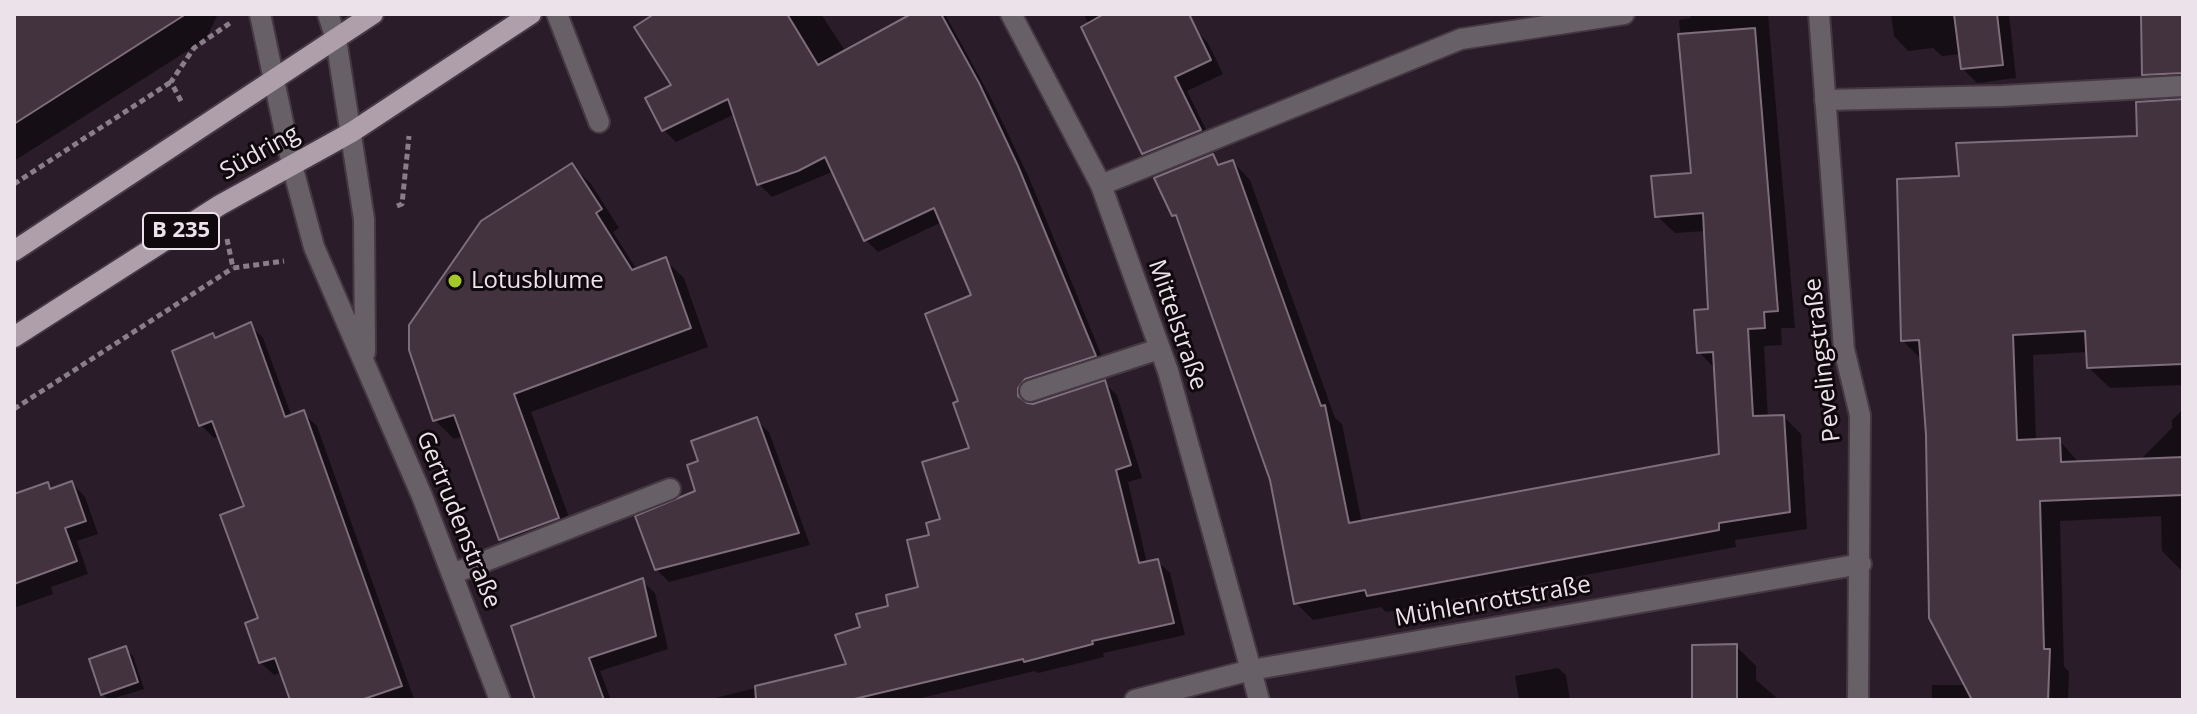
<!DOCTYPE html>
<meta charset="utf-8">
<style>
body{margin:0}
#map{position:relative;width:2197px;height:714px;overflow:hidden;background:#2a1c28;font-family:"Open Sans",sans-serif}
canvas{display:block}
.frame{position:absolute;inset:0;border:16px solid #ece2ea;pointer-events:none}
</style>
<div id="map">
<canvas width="2197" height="714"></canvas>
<div class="frame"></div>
</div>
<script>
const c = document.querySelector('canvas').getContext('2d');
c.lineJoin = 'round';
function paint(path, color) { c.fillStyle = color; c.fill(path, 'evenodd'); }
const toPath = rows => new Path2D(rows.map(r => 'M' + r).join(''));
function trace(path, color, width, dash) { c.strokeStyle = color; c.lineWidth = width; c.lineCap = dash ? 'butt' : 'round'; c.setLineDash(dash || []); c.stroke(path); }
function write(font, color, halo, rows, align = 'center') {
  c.font = font + ' "Open Sans",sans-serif'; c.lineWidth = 6; c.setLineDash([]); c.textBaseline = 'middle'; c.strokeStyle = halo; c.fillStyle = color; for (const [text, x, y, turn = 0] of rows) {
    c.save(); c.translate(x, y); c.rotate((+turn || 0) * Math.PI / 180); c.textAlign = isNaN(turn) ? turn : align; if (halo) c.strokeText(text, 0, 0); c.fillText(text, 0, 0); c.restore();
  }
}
paint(toPath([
 [14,14,218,14,206,39,14,161],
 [658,14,821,14,844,49,908,14,945,14,991,98,1030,180,1107,369,1029,401,1030,405,1104,383,1117,395,1142,478,1128,482,1147,563,1157,561,1170,573,1185,635,1103,653,1104,657,1038,673,1035,671,913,700,707,700,848,665,863,628,920,588,932,536,972,450,961,403,974,296,942,222,878,252,866,240,834,171,772,197,759,184,735,114,676,142,663,129,674,85],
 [1084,14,1153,14,1195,29,1208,43,1223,74,1187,91,1213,144,1158,167,1144,153],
 [1690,14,1768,14,1795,328,1781,328,1782,345,1764,346,1768,418,1784,417,1801,434,1807,529,1735,540,1736,547,1386,612,1381,607,1313,620,1296,603,1272,479,1180,221,1174,215,1212,156,1222,166,1233,162,1250,180,1335,418,1342,424,1362,523,1721,456,1716,370,1699,352,1711,310,1706,231,1675,233,1657,216,1693,174,1679,20,1691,18],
 [1891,14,2009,14,2016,78,1977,83,1963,69,1961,54,1942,56,1933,48,1908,51,1894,36],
 [2143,14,2183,14,2183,86,2157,88,2144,74],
 [2183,102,2183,385,2110,388,2089,368,2088,352,2033,355,2036,441,2059,440,2080,464,2146,461,2143,457,2172,428,2172,420,2183,409,2183,572,2162,551,2161,516,2060,521,2064,666,2069,672,2068,700,1932,700,1932,685,1966,685,1928,435,1922,360,1903,341,1961,177,2139,138],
 [572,165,591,184,619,228,613,232,637,270,665,260,684,278,708,347,531,412,576,537,520,557,501,539,464,436,454,439,435,420],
 [250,325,263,338,292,417,303,413,317,426,414,699,292,700,282,672,274,675,260,662,261,620,247,508,220,436,214,438,201,425,213,335,217,339],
 [756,420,769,432,810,545,669,582,656,569,698,492,701,462],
 [72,483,85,497,98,534,77,541,88,574,51,587,53,594,14,608,14,496,48,484,53,490],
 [642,581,655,593,668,649,600,671,611,700,539,700],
 [1736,646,1756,666,1756,680,1779,700,1694,700],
 [126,649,133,656,144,689,109,700,102,694],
 [1558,668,1566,675,1570,700,1519,700,1515,676]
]), '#0007');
const building = toPath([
 [14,14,186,14,14,124,14,14],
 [654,14,787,14,818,65,911,14,941,14,979,83,1018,166,1096,356,1025,379,1018,388,1018,396,1027,403,1033,404,1105,380,1131,465,1116,470,1139,563,1158,559,1174,623,1092,641,1093,644,1024,662,1023,659,850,700,756,700,755,686,846,664,835,635,860,627,856,614,888,606,886,595,918,587,907,540,929,535,926,523,940,519,922,462,969,448,953,403,958,401,925,314,971,295,934,208,864,241,825,157,798,171,757,185,728,99,662,131,645,98,671,85,634,27,654,14],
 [1104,14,1189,14,1211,60,1175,77,1201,130,1142,154,1081,27,1104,14],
 [1954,14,1997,14,2003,65,1961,69,1954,14],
 [2141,14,2183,14,2183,73,2142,75,2141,14],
 [1755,28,1778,311,1764,312,1765,328,1748,329,1753,416,1784,415,1790,512,1719,523,1719,530,1367,596,1365,590,1294,604,1270,480,1176,215,1172,216,1154,178,1213,154,1218,165,1233,160,1321,406,1325,405,1349,523,1719,454,1713,352,1697,353,1694,310,1708,309,1703,213,1655,217,1651,176,1691,173,1678,34,1755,28],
 [2183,99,2183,364,2087,368,2085,331,2013,335,2017,440,2060,438,2061,462,2183,457,2183,495,2040,501,2044,649,2050,649,2048,700,1972,700,1929,618,1926,435,1919,340,1901,341,1897,179,1959,176,1956,143,2137,136,2136,102,2183,99],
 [572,163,602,209,596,213,632,270,666,257,691,328,514,394,559,518,499,540,454,415,433,421,409,350,409,325,481,221,572,163],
 [251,322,285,417,304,410,402,686,361,700,290,700,275,658,259,663,245,623,258,618,220,515,244,506,212,421,199,426,172,351,213,333,215,338,251,322],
 [757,417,799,533,655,570,635,516,695,491,687,465,698,461,691,441,757,417],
 [72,481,86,521,65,528,77,561,14,584,14,494,48,482,50,489,72,481],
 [643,578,656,636,589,658,604,700,535,700,511,626,643,578],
 [1737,644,1737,700,1692,700,1692,645,1737,644],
 [126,646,138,682,101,695,89,659,126,646]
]);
paint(building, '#42333f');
trace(building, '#7e6d7b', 2);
const lane = toPath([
 [557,14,599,122],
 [1825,100,2002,96,2183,86],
 [1101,185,1461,39,1624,14],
 [1030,391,1159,349],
 [452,574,670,489],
 [1251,670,1259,700]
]);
const street = toPath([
 [260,14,292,165,314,247,422,496,500,700],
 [328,14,336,39,364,219,365,352],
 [1011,14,1101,185,1168,371,1251,670],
 [1819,14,1844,349,1860,415,1858,700],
 [1135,700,1251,670,1861,564]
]);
const primary = toPath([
 [14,251,373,14],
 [14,337,220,205,352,132,531,14]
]);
trace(lane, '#453843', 24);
trace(street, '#453843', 24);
trace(primary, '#453843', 24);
trace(toPath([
 [181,101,171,82,194,48,230,23],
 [14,184,171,82],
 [397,206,402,204,409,136],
 [227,239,233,268,284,261],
 [14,409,233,268]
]), '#8a7e88', 5, [6, 4]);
trace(lane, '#676066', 20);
trace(street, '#676066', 20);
trace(primary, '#ae9fab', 20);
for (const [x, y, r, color] of [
 [455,281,8,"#a2c927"]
]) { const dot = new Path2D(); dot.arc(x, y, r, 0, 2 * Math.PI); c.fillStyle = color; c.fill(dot); trace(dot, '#0f090e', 3); }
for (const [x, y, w] of [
 [181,231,76]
]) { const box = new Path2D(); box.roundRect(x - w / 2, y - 18, w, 36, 6); c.fillStyle = '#0f090e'; c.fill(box); trace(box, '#ece2ea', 2); }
write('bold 22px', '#ece2ea', null, [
 ["B 235",181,231]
]);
write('24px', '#ece2ea', '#0f090e', [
 ["Südring",260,153,-29],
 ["Mittelstraße",1177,325,71],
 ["Pevelingstraße",1823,360,-97],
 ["Gertrudenstraße",458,520,68],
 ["Mühlenrottstraße",1493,602,-10]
]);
write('24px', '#ece2ea', '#0f090e', [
 ["Lotusblume",471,281]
], 'left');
</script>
